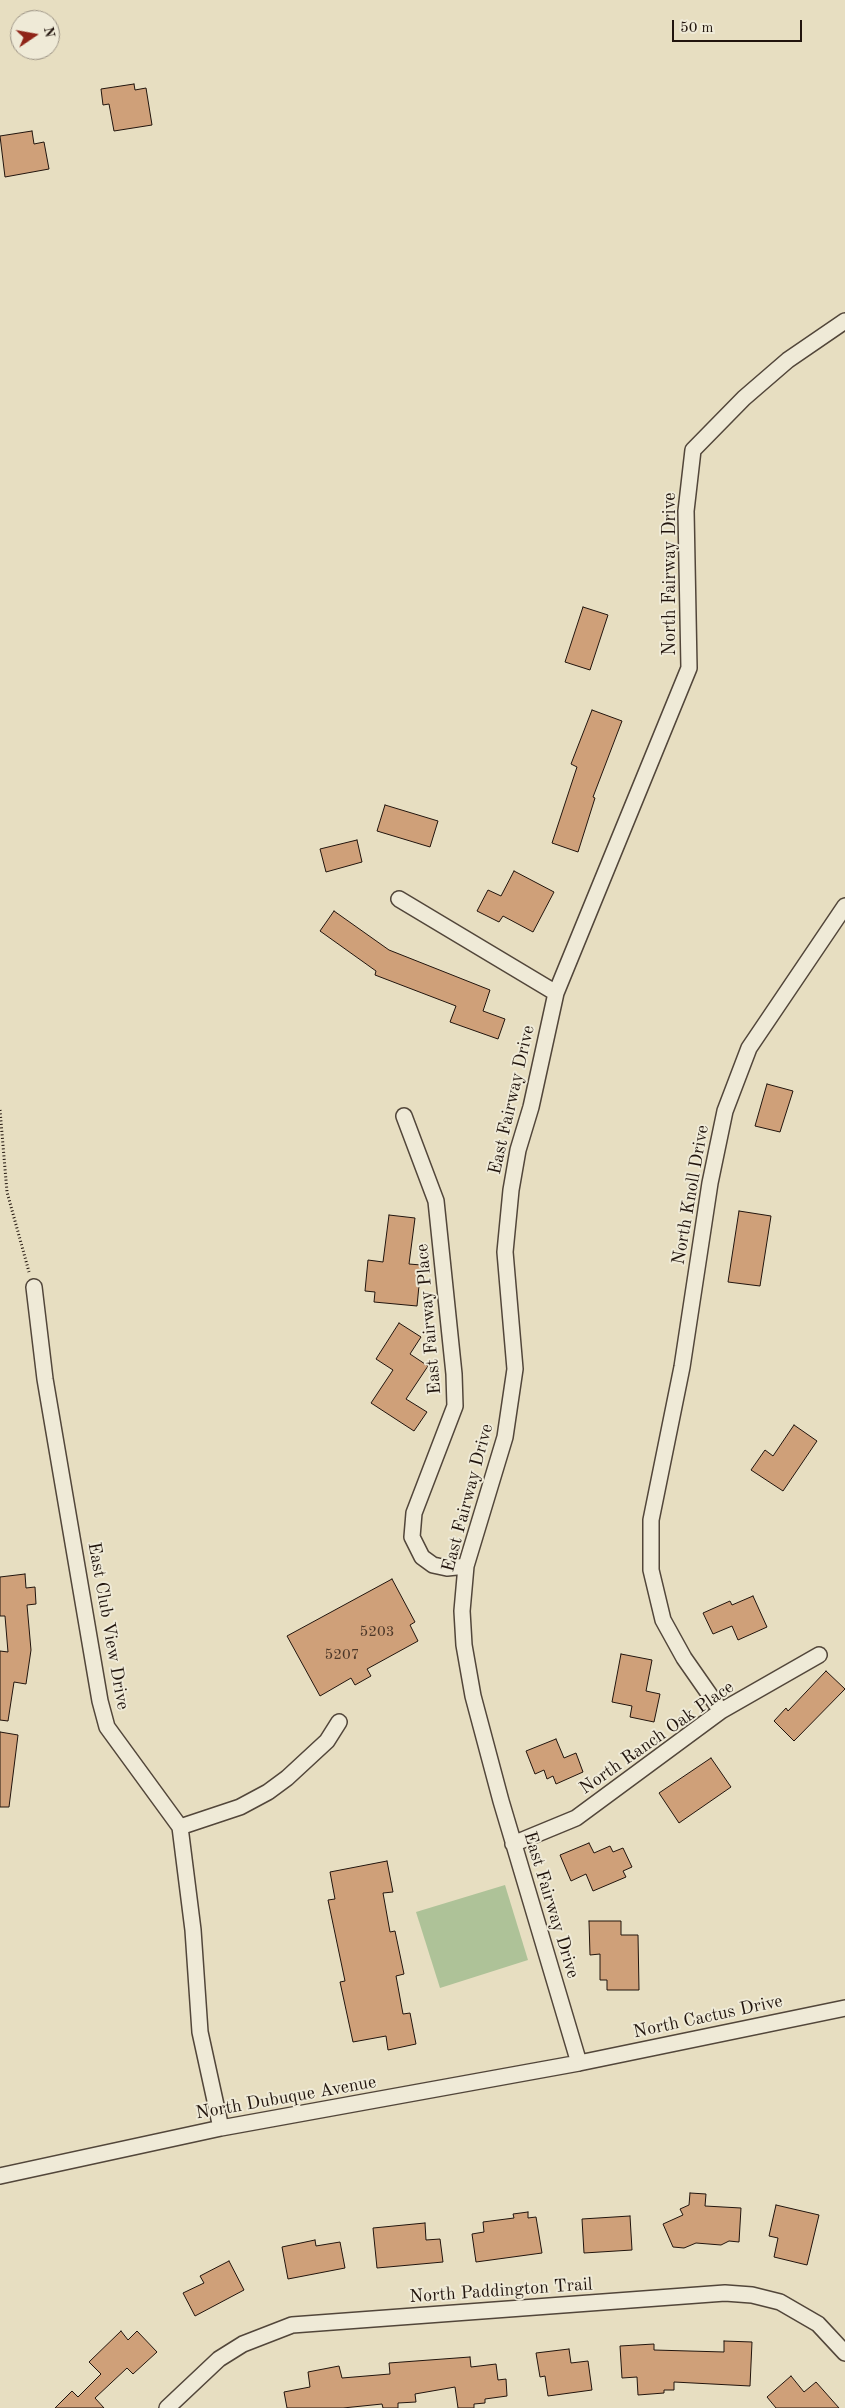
<!DOCTYPE html>
<style>
body{margin:0}
#map{position:relative;width:845px;height:2408px;overflow:hidden;background:#e7dec1;font-family:"Old Standard TT",serif}
canvas{display:block}
.north{position:absolute;left:10px;top:10px;width:50px;height:50px;box-sizing:border-box;background:#efead7;border:1px solid #9d9486;border-radius:50%;rotate:78deg;font-size:14px;font-weight:700;line-height:20px;text-align:center;color:#21140d}
.north::after{content:'';display:block;margin:auto;width:18px;height:22px;background:#8f2418;clip-path:polygon(50% 0,100% 100%,50% 72%,0 100%)}
.scale{position:absolute;left:672px;top:20px;width:130px;height:22px;box-sizing:border-box;border:2px solid #21140d;border-top:0;padding-left:6px;font-size:15px;line-height:18px;white-space:nowrap;color:#21140d;-webkit-text-stroke:4px #efead7;paint-order:stroke}
</style>
<div id="map">
<canvas width="845" height="2408"></canvas>
<div class="north">N</div>
<div class="scale">50 m</div>
</div>
<script>
const c = document.querySelector('canvas').getContext('2d');
c.lineJoin = 'round';
function paint(path, color) { c.fillStyle = color; c.fill(path, 'evenodd'); }
const toPath = rows => new Path2D(rows.map(r => 'M' + r).join(''));
function trace(path, color, width, dash) { c.strokeStyle = color; c.lineWidth = width; c.lineCap = dash ? 'butt' : 'round'; c.setLineDash(dash || []); c.stroke(path); }
function write(font, color, halo, rows, align = 'center') {
  c.font = font + ' "Old Standard TT",serif'; c.lineWidth = 4; c.setLineDash([]); c.textBaseline = 'middle'; c.strokeStyle = halo; c.fillStyle = color; for (const [text, x, y, turn = 0] of rows) {
    c.save(); c.translate(x, y); c.rotate((+turn || 0) * Math.PI / 180); c.textAlign = isNaN(turn) ? turn : align; if (halo) c.strokeText(text, 0, 0); c.fillText(text, 0, 0); c.restore();
  }
}
paint(toPath([
 [505,1885,528,1960,440,1988,416,1912]
]), '#aec298');
const building = toPath([
 [134,84,135,90,146,88,152,125,114,131,109,104,103,105,101,89,134,84],
 [32,131,34,144,44,142,49,169,5,177,0,136,32,131],
 [583,607,608,615,590,670,565,662,583,607],
 [592,710,622,721,593,797,595,798,578,852,552,843,577,767,571,764,592,710],
 [385,805,438,821,430,847,377,831,385,805],
 [357,840,362,862,326,872,320,849,357,840],
 [514,871,554,892,533,932,503,916,499,922,477,911,488,890,501,896,514,871],
 [334,911,389,950,490,990,483,1011,505,1019,498,1039,450,1022,456,1006,375,975,376,971,320,931,334,911],
 [767,1084,793,1091,780,1132,755,1126,767,1084],
 [739,1211,771,1216,760,1286,728,1282,739,1211],
 [389,1215,415,1218,409,1264,421,1265,417,1306,374,1302,375,1292,365,1291,368,1260,383,1262,389,1215],
 [399,1323,421,1337,410,1354,428,1366,406,1399,427,1412,414,1431,371,1403,393,1370,376,1359,399,1323],
 [794,1425,817,1441,783,1491,751,1470,765,1450,773,1456,794,1425],
 [25,1574,26,1588,35,1587,36,1604,27,1605,31,1650,26,1684,14,1682,8,1721,0,1720,0,1651,8,1652,5,1616,0,1616,0,1577,25,1574],
 [392,1579,415,1622,410,1625,418,1641,367,1669,371,1676,355,1685,351,1678,320,1696,287,1636,392,1579],
 [753,1596,767,1627,738,1640,732,1626,713,1634,703,1613,730,1601,732,1605,753,1596],
 [621,1654,652,1660,646,1691,660,1694,654,1722,630,1717,632,1706,612,1702,621,1654],
 [826,1671,845,1689,794,1741,774,1721,786,1708,788,1711,826,1671],
 [0,1732,18,1735,9,1807,0,1807,0,1732],
 [556,1739,564,1758,576,1753,583,1772,556,1784,553,1776,547,1779,544,1770,535,1774,526,1751,556,1739],
 [711,1758,731,1787,679,1823,659,1793,711,1758],
 [589,1843,594,1853,610,1846,613,1852,623,1848,632,1867,623,1871,626,1877,593,1891,586,1874,571,1881,560,1855,589,1843],
 [387,1861,393,1892,383,1893,390,1932,395,1931,404,1974,396,1976,403,2014,410,2013,416,2044,388,2050,386,2036,353,2042,340,1982,345,1981,328,1900,335,1899,330,1872,387,1861],
 [589,1921,621,1921,621,1935,638,1935,639,1990,607,1990,607,1980,600,1980,600,1954,590,1955,589,1921],
 [690,2193,706,2194,705,2206,741,2208,739,2242,729,2241,721,2245,696,2243,684,2248,673,2247,663,2224,683,2215,680,2209,689,2205,690,2193],
 [776,2205,819,2215,807,2265,774,2257,778,2238,769,2236,776,2205],
 [528,2212,528,2218,536,2217,542,2253,476,2262,472,2234,484,2232,483,2222,514,2218,513,2214,528,2212],
 [630,2216,632,2250,584,2253,582,2219,630,2216],
 [425,2223,426,2240,440,2239,443,2262,377,2268,373,2228,425,2223],
 [315,2240,316,2246,340,2242,345,2268,288,2279,282,2247,315,2240],
 [229,2261,244,2290,195,2316,183,2293,204,2283,200,2276,229,2261],
 [121,2331,128,2340,137,2331,157,2352,133,2374,127,2368,95,2398,104,2408,55,2408,72,2391,78,2397,101,2374,89,2362,121,2331],
 [724,2341,752,2342,750,2386,674,2382,674,2390,664,2390,664,2393,638,2395,637,2377,622,2378,620,2346,654,2344,654,2350,724,2352,724,2341],
 [569,2349,571,2363,588,2361,592,2390,548,2396,545,2376,540,2377,536,2353,569,2349],
 [470,2357,471,2367,496,2364,498,2380,506,2379,507,2396,485,2399,485,2403,474,2404,474,2408,458,2408,455,2387,415,2394,416,2402,398,2403,398,2408,383,2408,382,2404,343,2408,287,2408,284,2392,310,2387,308,2372,339,2366,342,2378,390,2374,389,2363,470,2357],
 [791,2376,804,2392,816,2382,839,2408,776,2408,767,2397,791,2376]
]);
paint(building, '#cfa079');
trace(building, '#21140d', 1);
const minor = toPath([
 [399,899,556,993],
 [404,1116,436,1201,454,1374,455,1406,414,1513,412,1537,422,1557,433,1565,447,1568,466,1566],
 [34,1287,45,1379,100,1701,107,1727,180,1827,193,1930,200,2032,221,2128],
 [721,1711,684,1658,663,1620,651,1570,651,1520,682,1367,710,1183,725,1111,749,1048,845,906],
 [180,1827,240,1807,268,1792,287,1778,327,1741,339,1722],
 [513,1844,576,1818,721,1711,819,1655],
 [579,2063,501,1801,473,1696,464,1645,462,1611,466,1566,505,1437,515,1369,505,1252,511,1190,518,1150,531,1107,556,993,689,668,686,511,693,450,744,398,788,360,845,321],
 [0,2176,221,2128,579,2063,845,2008],
 [167,2408,219,2359,243,2344,292,2325,725,2293,752,2295,780,2302,818,2324,845,2353]
]);
trace(minor, '#52463a', 18);
trace(toPath([
 [0,1110,7,1192,29,1272]
]), '#21140d', 3, [1, 2.5]);
trace(minor, '#efead7', 15);
write('15px', '#4c3728', null, [
 ["5203",377,1632],
 ["5207",342,1655]
]);
write('18px', '#21140d', '#efead7', [
 ["North Fairway Drive",670,574,-90],
 ["East Fairway Drive",512,1100,-77],
 ["North Knoll Drive",691,1195,-80],
 ["East Fairway Place",429,1319,-95],
 ["East Fairway Drive",468,1498,-75],
 ["East Club View Drive",108,1626,80],
 ["North Ranch Oak Place",657,1738,-35],
 ["East Fairway Drive",551,1905,73],
 ["North Cactus Drive",708,2017,-12],
 ["North Dubuque Avenue",286,2098,-10],
 ["North Paddington Trail",501,2291,-4]
]);
</script>
